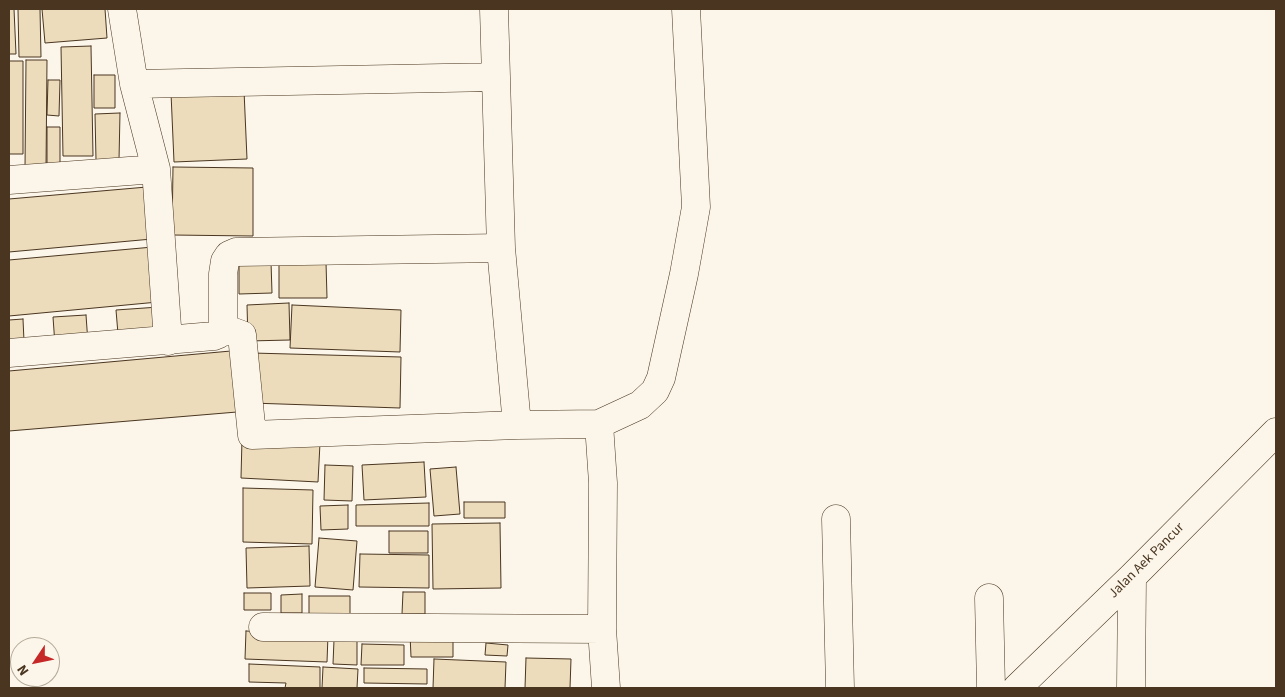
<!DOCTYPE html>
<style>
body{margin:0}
#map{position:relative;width:1285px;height:697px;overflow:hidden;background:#fbf6e9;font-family:"Source Sans 3",sans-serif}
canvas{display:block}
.frame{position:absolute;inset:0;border:10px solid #4a3520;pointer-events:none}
.north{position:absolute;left:10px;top:637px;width:50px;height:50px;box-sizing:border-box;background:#fbf6e9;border:1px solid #b4a999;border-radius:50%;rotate:236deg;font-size:14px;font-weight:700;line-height:20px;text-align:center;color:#4a3520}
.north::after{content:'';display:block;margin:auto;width:18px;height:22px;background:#c62828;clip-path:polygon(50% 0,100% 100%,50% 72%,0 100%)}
</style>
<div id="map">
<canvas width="1285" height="697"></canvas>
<div class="frame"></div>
<div class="north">N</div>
</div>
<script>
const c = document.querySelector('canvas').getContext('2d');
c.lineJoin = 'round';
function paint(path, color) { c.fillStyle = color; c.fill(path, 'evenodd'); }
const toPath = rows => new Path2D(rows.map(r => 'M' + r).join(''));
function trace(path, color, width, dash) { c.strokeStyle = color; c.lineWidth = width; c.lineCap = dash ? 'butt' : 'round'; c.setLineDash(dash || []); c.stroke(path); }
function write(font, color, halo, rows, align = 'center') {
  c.font = font + ' "Source Sans 3",sans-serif'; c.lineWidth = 4; c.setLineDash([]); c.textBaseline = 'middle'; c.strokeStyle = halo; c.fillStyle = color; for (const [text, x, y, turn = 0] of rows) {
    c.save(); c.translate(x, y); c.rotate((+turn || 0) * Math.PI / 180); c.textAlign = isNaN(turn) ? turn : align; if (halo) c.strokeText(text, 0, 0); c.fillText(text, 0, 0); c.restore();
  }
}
const building = toPath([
 [9,9,14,9,16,54,9,54,9,9],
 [18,9,40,9,41,57,19,57,18,9],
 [42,9,105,9,107,38,45,43,42,9],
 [91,46,93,156,63,156,61,47,91,46],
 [26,60,47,60,46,169,25,168,26,60],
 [9,61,23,61,23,154,9,154,9,61],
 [94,75,115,75,115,108,94,108,94,75],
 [48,80,60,80,59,116,47,115,48,80],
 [244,90,247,159,174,162,171,93,244,90],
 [120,113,119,160,96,160,95,114,120,113],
 [47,127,60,127,60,164,47,165,47,127],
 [173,167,253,168,253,236,172,235,173,167],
 [147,187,152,239,9,252,9,199,147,187],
 [153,247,158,302,9,316,9,260,153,247],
 [271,262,272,293,239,294,239,263,271,262],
 [326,262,327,298,279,298,279,263,326,262],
 [289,303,290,340,248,341,247,305,289,303],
 [292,305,401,310,400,352,290,348,292,305],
 [159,307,161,331,118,334,116,310,159,307],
 [86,315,88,343,55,345,53,317,86,315],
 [23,319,24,341,9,341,9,320,23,319],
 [231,351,237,412,9,431,9,371,231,351],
 [252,353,401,357,400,408,251,403,252,353],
 [242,439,320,443,318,482,241,478,242,439],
 [424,462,426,497,364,500,362,465,424,462],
 [325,465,353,466,352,501,324,500,325,465],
 [456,467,460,514,434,516,430,469,456,467],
 [243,488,313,490,312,544,243,542,243,488],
 [464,502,505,502,505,518,464,518,464,502],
 [429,503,429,526,356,526,356,505,429,503],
 [348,505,348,529,321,530,320,506,348,505],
 [500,523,501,588,433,589,432,524,500,523],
 [389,531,428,531,428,553,389,553,389,531],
 [319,538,357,541,353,590,315,587,319,538],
 [309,546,310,586,247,588,246,548,309,546],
 [360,554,429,555,429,588,359,587,360,554],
 [403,592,425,592,425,614,402,614,403,592],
 [244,593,271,593,271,610,244,610,244,593],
 [302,594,302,613,281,613,281,595,302,594],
 [309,596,350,596,350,620,309,620,309,596],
 [246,631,328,635,327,662,245,659,246,631],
 [410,634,453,634,453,657,411,657,410,634],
 [334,640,357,641,357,665,333,664,334,640],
 [486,643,508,645,507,656,485,655,486,643],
 [362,644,404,645,404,665,361,665,362,644],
 [526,658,571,659,570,688,525,688,526,658],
 [434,659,506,662,505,688,433,688,434,659],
 [249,664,320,667,320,688,285,688,286,683,249,682,249,664],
 [323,667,358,669,357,688,322,688,323,667],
 [364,668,427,669,427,684,364,683,364,668]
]);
paint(building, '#ecdcbc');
trace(building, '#4a3520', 1);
const minor = toPath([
 [122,9,134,84,156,169,168,341],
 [494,9,501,248,517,425],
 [134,84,495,77],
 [9,180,156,169],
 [223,328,242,335,252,435,517,425,599,424,603,483,602,629,606,688],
 [9,353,214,336,219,334,223,328,223,274,225,261,229,255,236,252,501,248],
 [599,424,640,405,655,391,661,378,684,274,696,207,686,9],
 [836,519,840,688],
 [989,598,991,688],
 [263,627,602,629],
 [1017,688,1132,577,1276,432],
 [1131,688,1132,577]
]);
trace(minor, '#4a3520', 29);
trace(minor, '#fbf6e9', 28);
write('14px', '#4a3520', '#fbf6e9', [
 ["Jalan Aek Pancur",1147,561,-45]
]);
</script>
